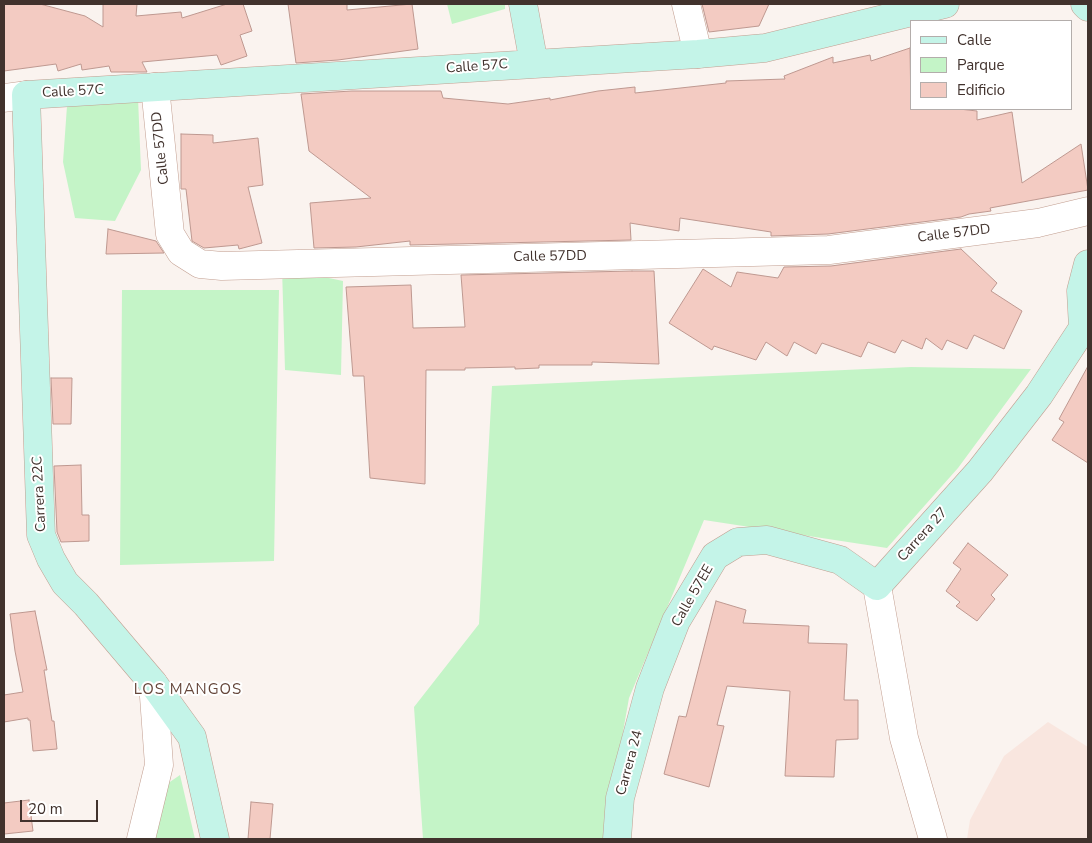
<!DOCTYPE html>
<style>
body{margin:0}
#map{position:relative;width:1092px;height:843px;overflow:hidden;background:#faf3ef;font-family:"Nunito Sans",sans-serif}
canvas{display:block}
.frame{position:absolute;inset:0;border:5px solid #41322d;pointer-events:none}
.legend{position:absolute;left:910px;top:20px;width:162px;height:90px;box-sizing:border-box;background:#fff;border:1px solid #b3adab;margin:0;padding:6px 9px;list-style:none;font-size:15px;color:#41322d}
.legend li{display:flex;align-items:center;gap:10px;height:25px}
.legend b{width:25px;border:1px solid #b3adab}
.scale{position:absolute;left:20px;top:800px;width:78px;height:22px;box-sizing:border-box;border:2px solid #41322d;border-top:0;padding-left:6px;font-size:15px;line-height:18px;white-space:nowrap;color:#41322d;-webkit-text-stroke:4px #fff;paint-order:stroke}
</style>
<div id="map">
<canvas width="1092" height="843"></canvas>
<div class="frame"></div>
<ul class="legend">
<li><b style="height:6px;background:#c4f4e8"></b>Calle</li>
<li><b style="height:14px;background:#c4f4c7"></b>Parque</li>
<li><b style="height:14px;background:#f3cbc2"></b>Edificio</li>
</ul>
<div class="scale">20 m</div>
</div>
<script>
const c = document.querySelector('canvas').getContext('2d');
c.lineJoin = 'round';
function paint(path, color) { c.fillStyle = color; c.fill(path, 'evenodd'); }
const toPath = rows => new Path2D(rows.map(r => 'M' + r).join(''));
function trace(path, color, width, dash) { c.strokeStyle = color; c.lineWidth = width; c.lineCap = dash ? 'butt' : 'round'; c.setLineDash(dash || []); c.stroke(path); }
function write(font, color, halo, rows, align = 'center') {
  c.font = font + ' "Nunito Sans",sans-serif'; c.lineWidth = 4; c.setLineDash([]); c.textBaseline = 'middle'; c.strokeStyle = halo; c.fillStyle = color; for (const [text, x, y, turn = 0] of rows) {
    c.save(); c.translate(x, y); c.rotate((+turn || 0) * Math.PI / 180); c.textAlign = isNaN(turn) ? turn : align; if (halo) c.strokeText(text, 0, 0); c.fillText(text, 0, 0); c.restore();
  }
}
paint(toPath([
 [1048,722,1088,747,1088,839,967,839,970,820,1004,756]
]), '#f9e6df');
paint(toPath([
 [447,4,505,4,505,9,452,24],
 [138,98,141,170,115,221,75,218,63,162,67,106],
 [282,268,343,281,341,375,285,370],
 [122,290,279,290,274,561,120,565],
 [911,367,1031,369,958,468,887,548,704,520,629,698,604,839,423,839,414,707,479,624,492,386],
 [180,775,195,839,151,839,161,788]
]), '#c4f4c7');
const building = toPath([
 [4,4,40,4,85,16,103,27,103,4,137,4,136,16,181,12,182,18,227,4,243,4,252,31,240,35,247,56,221,65,217,55,142,62,147,72,111,72,109,66,82,70,81,64,58,71,56,64,4,71,4,4],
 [288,4,347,4,347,10,412,4,418,49,338,60,296,63,288,4],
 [702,4,769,4,759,26,709,32,702,4],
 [910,48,911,109,959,109,977,111,977,120,1012,112,1022,183,1081,144,1088,190,990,208,991,211,969,214,961,217,828,234,771,236,771,232,680,218,679,231,630,223,631,240,410,245,410,241,356,247,314,248,310,203,371,198,309,151,301,94,352,91,441,91,443,98,508,104,550,98,550,100,598,91,635,87,635,93,726,83,726,81,785,79,784,76,833,57,833,63,870,55,871,61,910,48],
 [181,134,213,135,213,143,258,138,263,185,248,187,262,243,239,249,238,245,204,248,192,241,186,189,181,189,181,134],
 [108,229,156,241,164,253,106,254,108,229],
 [961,249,997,283,991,291,1022,311,1004,349,974,335,967,349,947,340,942,350,926,338,922,349,902,340,895,353,868,342,861,357,822,343,816,354,794,342,787,356,766,342,756,360,714,346,712,350,669,323,703,269,731,287,737,272,778,278,784,267,831,266,961,249],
 [632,271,654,271,659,364,592,362,592,365,539,365,539,368,515,369,515,367,465,368,465,370,426,370,425,484,370,478,364,376,353,376,346,287,411,285,413,328,465,327,461,275,632,271],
 [1088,366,1088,463,1052,440,1064,422,1059,419,1088,366],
 [51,378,72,378,71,424,53,424,51,378],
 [81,465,82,515,89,515,89,541,61,542,57,532,54,466,81,465],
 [968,543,1008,575,991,595,995,599,977,621,956,606,960,602,946,591,961,569,953,563,968,543],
 [716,601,746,610,743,623,809,626,808,643,847,644,844,700,858,700,858,739,836,740,834,777,785,776,790,691,727,686,717,725,724,726,709,787,664,774,679,716,686,717,716,601],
 [35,611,47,670,44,670,52,721,54,721,57,749,33,751,30,720,28,720,28,718,4,722,4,695,23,692,15,651,10,614,35,611],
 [29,800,33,831,4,834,4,803,29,800],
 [251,802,273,804,270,839,248,839,251,802]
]);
paint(building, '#f3cbc2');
trace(building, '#be9890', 1);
const street = toPath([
 [686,4,698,54],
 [155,87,170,234,181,252,200,264,222,266,829,250,1038,223,1088,211],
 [4,98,26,95],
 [877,586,904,738,933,839],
 [141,839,159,765,153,683]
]);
const secondary = toPath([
 [523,4,534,64],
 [1085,4,1088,7],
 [215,839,192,737,153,683,86,604,65,583,51,559,41,535,26,95,698,54,765,48,945,4],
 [617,839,620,798,650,688,676,621,715,556,738,542,767,540,840,560,877,586,980,471,1039,395,1083,328,1081,291,1088,264]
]);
trace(street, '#c29e90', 29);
trace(secondary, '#c29e90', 29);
trace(street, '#fff', 28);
trace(secondary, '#c4f4e8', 28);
write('14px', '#41322d', '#fff', [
 ["Calle 57C",477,67,-4],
 ["Calle 57C",73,92,-3],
 ["Calle 57DD",161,148,-96],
 ["Calle 57DD",954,234,-7],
 ["Calle 57DD",550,257,-1],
 ["Carrera 22C",40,494,-93],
 ["Carrera 27",923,535,-48],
 ["Calle 57EE",693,596,-60],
 ["Carrera 24",630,763,-75]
]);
c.letterSpacing = '1px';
write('15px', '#65463a', '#fff', [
 ["LOS MANGOS",188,690]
]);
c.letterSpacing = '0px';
</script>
